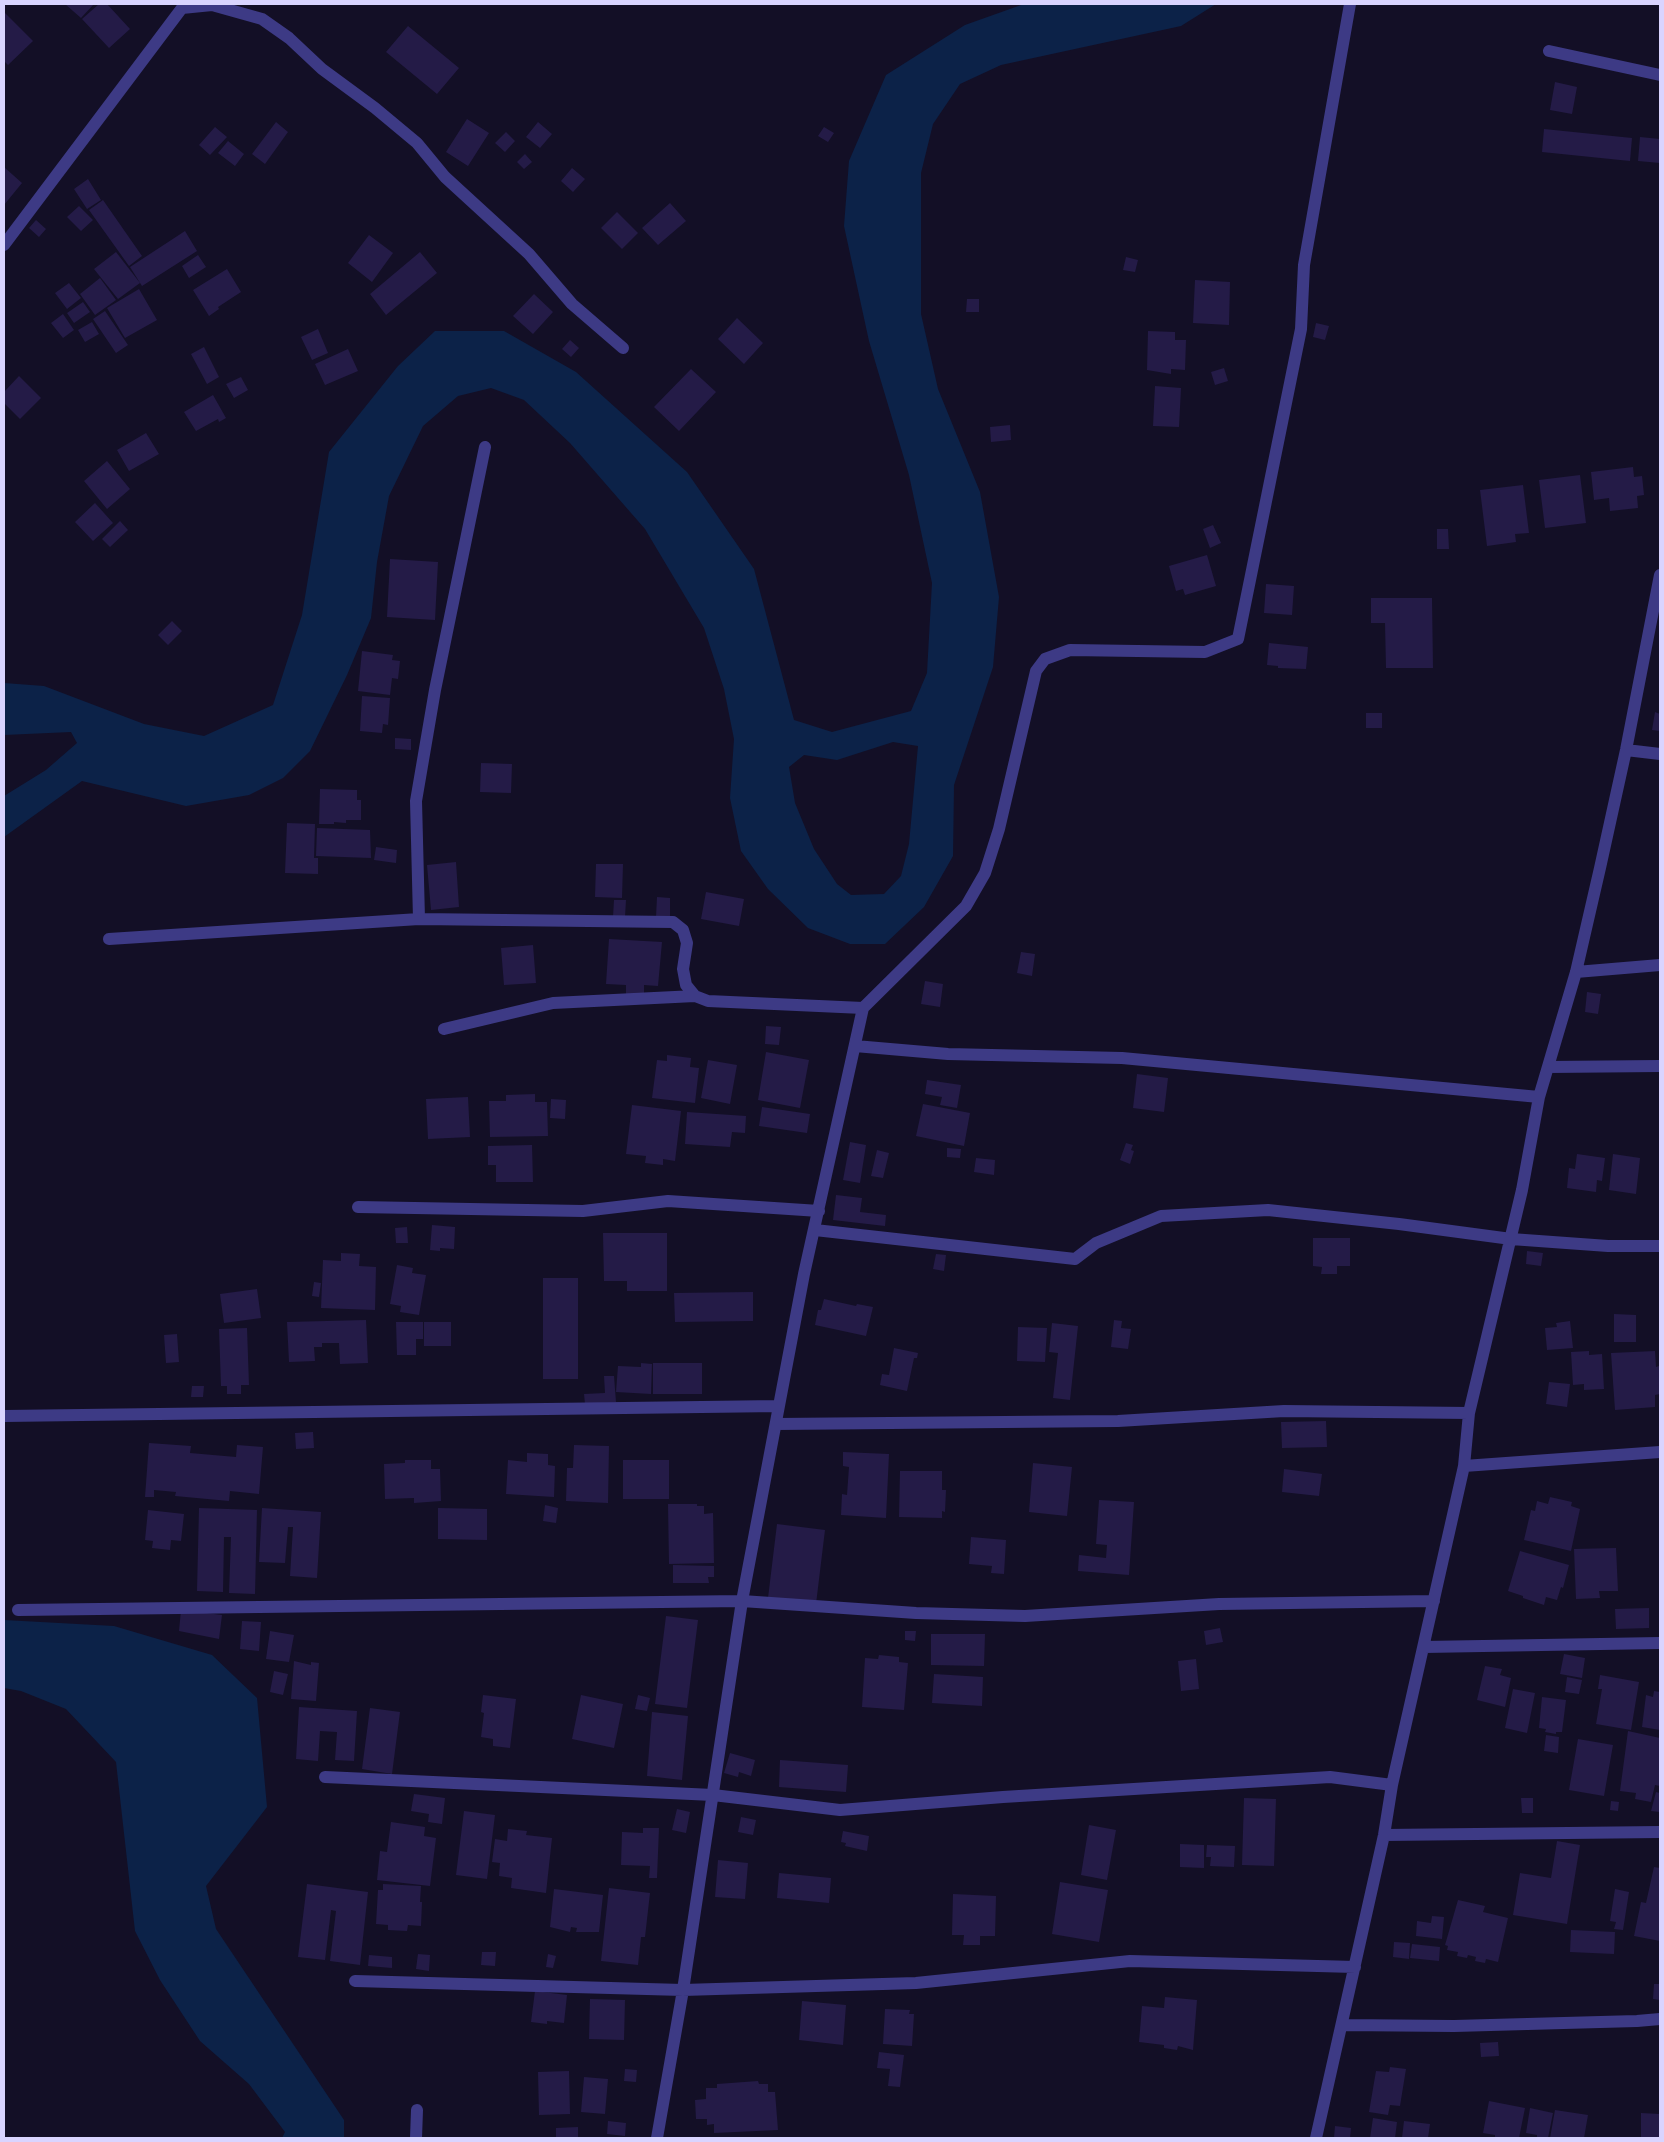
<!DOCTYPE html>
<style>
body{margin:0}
#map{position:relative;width:1664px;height:2142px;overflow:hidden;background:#130f26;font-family:"Varela Round",sans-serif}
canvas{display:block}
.frame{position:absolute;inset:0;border:5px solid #d9d4ff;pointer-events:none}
</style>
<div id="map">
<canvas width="1664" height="2142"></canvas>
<div class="frame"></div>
</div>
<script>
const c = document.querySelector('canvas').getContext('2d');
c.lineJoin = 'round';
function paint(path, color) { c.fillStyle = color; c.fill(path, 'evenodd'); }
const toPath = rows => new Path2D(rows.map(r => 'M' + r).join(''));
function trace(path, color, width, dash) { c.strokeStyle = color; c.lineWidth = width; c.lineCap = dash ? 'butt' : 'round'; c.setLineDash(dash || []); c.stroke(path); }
paint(toPath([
 [1024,4,1216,4,1181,26,1001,65,960,84,933,124,921,173,921,314,938,389,980,492,999,597,993,667,954,785,953,856,924,907,885,944,850,944,808,928,768,889,741,851,730,798,734,739,724,689,704,628,645,529,570,443,524,400,491,388,458,396,423,426,389,496,377,562,371,618,347,675,310,751,283,778,249,795,186,806,82,781,4,837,4,796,46,770,77,743,71,732,4,735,4,683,44,686,144,724,204,736,273,705,302,615,329,452,398,366,435,331,504,331,576,372,687,472,754,569,794,720,832,732,911,711,927,673,932,583,909,475,869,341,844,226,849,161,886,75,965,25],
 [893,742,918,746,909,844,901,876,884,894,851,895,837,884,814,849,795,803,789,767,804,755,837,760],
 [4,1620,114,1626,212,1655,257,1698,267,1807,206,1886,216,1929,344,2120,344,2138,282,2138,285,2132,249,2084,200,2041,160,1980,135,1931,116,1762,66,1709,21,1691,4,1688]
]), '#0c2248');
paint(toPath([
 [65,4,94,4,81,18],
 [99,4,107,4,130,29,109,48,82,19],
 [4,12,33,41,8,65,4,61],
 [408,26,459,68,437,94,386,52],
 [1555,82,1577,87,1572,114,1550,110],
 [467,119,489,133,468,166,446,152],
 [276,122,288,132,265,164,252,154],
 [538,122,552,134,540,148,526,137],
 [215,127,227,137,210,155,199,145],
 [824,127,834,133,828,142,818,136],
 [1544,129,1632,138,1630,161,1542,152],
 [506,132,515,141,505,152,495,143],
 [1640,137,1660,139,1660,163,1638,161],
 [228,141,244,154,235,166,218,153],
 [525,154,532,162,524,169,517,162],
 [4,167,22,183,4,205],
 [572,168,585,179,573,192,561,181],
 [88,179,101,200,87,209,74,189],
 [103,200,142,256,129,266,89,210],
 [670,203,686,221,658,245,642,228],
 [79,206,93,220,81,231,67,217],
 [617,212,638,233,622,249,601,228],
 [36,220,46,229,39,237,29,228],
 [185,231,197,251,142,286,130,267],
 [369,235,393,253,372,282,348,263],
 [116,252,140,283,118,299,94,269],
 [420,252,437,273,386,315,370,294],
 [198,255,206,267,189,278,182,266],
 [1126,257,1138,260,1135,272,1123,270],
 [227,269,241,292,218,307,219,309,209,316,193,290],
 [100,278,116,300,95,315,80,294],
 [1195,280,1230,282,1229,325,1193,323],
 [69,283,81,298,67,309,55,293],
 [139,289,157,320,125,338,107,308],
 [534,294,553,312,533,334,513,316],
 [967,299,979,299,979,312,966,312],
 [83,302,90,312,74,323,67,313],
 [105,311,128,345,116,353,93,319],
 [63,314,74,330,63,338,51,323],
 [737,318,763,343,744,364,718,339],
 [92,322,99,334,85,342,78,330],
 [1316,323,1329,326,1325,340,1313,337],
 [318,329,328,353,312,360,301,337],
 [1148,331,1175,332,1175,340,1186,340,1185,370,1171,369,1171,374,1147,370],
 [570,340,579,348,571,357,562,349],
 [204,347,219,377,207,384,191,354],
 [348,349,358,371,325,385,315,364],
 [1224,368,1228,381,1215,385,1211,372],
 [691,369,716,392,679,431,654,407],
 [19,376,41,398,20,419,4,403,4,392],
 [241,377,248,390,234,398,226,384],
 [1155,386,1181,388,1179,427,1153,426],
 [213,395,226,418,219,422,218,419,196,431,184,412],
 [1010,425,1011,440,991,442,990,427],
 [146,433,159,454,129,471,117,450],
 [107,461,130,489,107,509,84,481],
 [1633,467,1634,477,1642,476,1644,495,1637,496,1638,508,1610,511,1609,498,1594,500,1591,472],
 [1580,475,1586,523,1545,528,1539,480],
 [1523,485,1529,533,1515,534,1516,542,1487,546,1480,490],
 [95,503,113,523,93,541,75,522],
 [120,521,128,530,110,547,102,539],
 [1213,525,1221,543,1210,548,1203,529],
 [1437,529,1448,529,1449,549,1437,549],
 [1207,555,1216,586,1185,595,1183,589,1176,591,1169,566],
 [390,559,438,562,435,620,387,617],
 [1266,584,1294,586,1292,615,1264,613],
 [1371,598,1432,598,1433,668,1386,668,1385,623,1371,623],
 [172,621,182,631,168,645,158,635],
 [1269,643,1308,647,1306,669,1278,668,1278,666,1267,665],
 [362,651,393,655,392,660,400,661,398,679,392,678,390,695,358,691],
 [362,696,390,698,388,725,383,724,382,733,360,731],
 [1655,712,1660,714,1660,731,1652,730],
 [1366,713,1382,713,1382,728,1366,728],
 [395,738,411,739,411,750,395,749],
 [481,763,512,764,511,793,480,792],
 [320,789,357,790,357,800,361,800,361,820,346,820,346,823,334,822,334,824,319,824],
 [287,823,315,824,314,858,318,858,318,874,285,873],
 [317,828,370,830,371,858,316,856],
 [376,847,397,850,396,863,374,860],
 [456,862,459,907,431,910,427,865],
 [596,864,623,864,622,898,595,897],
 [706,892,744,899,739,926,701,919],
 [657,897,670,898,670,918,656,917],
 [614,900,626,900,625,917,613,917],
 [609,939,662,942,658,986,644,985,644,997,626,995,626,985,606,984],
 [533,945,536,983,504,985,501,948],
 [1021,952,1035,954,1032,976,1017,973],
 [925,981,943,984,940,1007,921,1004],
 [1587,992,1601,994,1598,1014,1585,1012],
 [766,1026,781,1027,779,1045,765,1044],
 [766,1052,809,1060,800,1108,758,1100],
 [667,1055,691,1058,690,1067,699,1068,695,1103,652,1098,657,1060,667,1061],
 [708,1060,737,1065,730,1104,701,1098],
 [1137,1074,1168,1078,1164,1112,1133,1108],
 [927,1080,961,1085,957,1108,940,1105,942,1097,925,1094],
 [535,1094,535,1102,547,1102,548,1136,490,1137,489,1101,506,1101,506,1095],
 [468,1097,470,1137,428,1139,426,1099],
 [551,1099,566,1100,565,1119,550,1118],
 [923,1104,970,1113,964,1146,916,1136],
 [632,1105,681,1111,675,1161,663,1159,663,1165,645,1163,646,1156,626,1154],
 [762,1107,810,1114,807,1133,759,1126],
 [687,1112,746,1116,745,1133,732,1132,730,1147,685,1144],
 [850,1142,866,1145,860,1183,843,1180],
 [1126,1143,1133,1145,1131,1150,1134,1151,1130,1164,1120,1160],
 [532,1145,533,1182,496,1182,496,1165,488,1165,488,1146],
 [947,1148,961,1149,960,1158,947,1157],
 [877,1150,889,1153,883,1178,871,1176],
 [1577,1154,1605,1158,1602,1181,1597,1180,1596,1192,1567,1188,1569,1168,1575,1169],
 [1613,1154,1640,1158,1636,1194,1609,1190],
 [976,1158,995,1160,994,1175,974,1172],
 [836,1195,862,1198,860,1212,886,1215,885,1226,833,1220],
 [432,1225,455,1227,454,1249,440,1248,440,1251,430,1250],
 [407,1227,408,1243,396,1243,395,1228],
 [603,1233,667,1233,667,1291,627,1291,627,1281,604,1281],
 [1313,1238,1350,1238,1350,1266,1337,1266,1337,1274,1321,1274,1322,1267,1313,1266],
 [1527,1251,1543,1253,1541,1266,1526,1264],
 [341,1253,360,1254,359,1266,376,1267,375,1310,321,1308,323,1260,341,1261],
 [936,1254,946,1255,944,1271,933,1269],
 [397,1265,413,1268,412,1273,426,1275,419,1315,400,1312,401,1306,390,1304],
 [543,1278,578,1278,578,1379,543,1379],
 [314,1282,321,1283,319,1297,312,1296],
 [257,1289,261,1318,224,1323,220,1294],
 [753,1292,753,1321,675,1322,674,1293],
 [824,1299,856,1306,857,1304,873,1307,866,1336,815,1325,818,1310,821,1310],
 [1614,1314,1636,1315,1636,1342,1614,1342],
 [366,1320,368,1363,340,1364,339,1343,322,1343,322,1347,314,1347,315,1361,289,1362,287,1322],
 [1114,1320,1122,1321,1121,1328,1131,1329,1128,1349,1111,1347],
 [1570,1321,1573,1348,1547,1350,1545,1328,1557,1327,1556,1323],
 [396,1322,423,1322,423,1339,416,1339,416,1355,397,1355],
 [424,1322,451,1322,451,1346,424,1346],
 [1052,1323,1078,1326,1070,1400,1053,1398,1058,1353,1049,1352],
 [1018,1327,1047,1328,1045,1362,1017,1361],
 [247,1328,249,1385,241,1385,241,1394,227,1394,227,1386,221,1386,219,1329],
 [177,1334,179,1362,166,1363,164,1335],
 [894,1348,918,1353,917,1358,914,1358,907,1391,880,1385,882,1374,889,1375],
 [1589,1351,1589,1355,1602,1354,1604,1389,1584,1390,1584,1384,1573,1385,1571,1352],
 [1655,1351,1656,1367,1659,1366,1660,1388,1660,1394,1655,1395,1655,1407,1615,1410,1611,1353],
 [641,1363,652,1364,651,1394,616,1392,618,1366,641,1367],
 [653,1363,702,1363,702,1394,653,1394],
 [604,1376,614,1376,616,1402,585,1404,584,1394,605,1393],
 [1549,1382,1570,1384,1567,1407,1546,1404],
 [192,1386,204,1386,203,1397,191,1397],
 [1326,1421,1327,1447,1282,1448,1281,1422],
 [313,1432,314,1448,296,1449,295,1433],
 [149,1443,191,1446,190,1453,236,1457,237,1445,263,1447,259,1494,230,1491,229,1501,175,1496,176,1492,154,1490,154,1497,145,1497],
 [574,1445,609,1446,608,1503,566,1501,567,1468,573,1468],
 [843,1452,889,1454,886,1518,841,1515,842,1494,847,1495,849,1467,843,1466],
 [527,1453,548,1454,548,1465,555,1466,554,1497,506,1494,508,1460,527,1462],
 [405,1460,431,1460,431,1469,440,1469,441,1501,414,1503,414,1498,385,1499,384,1464,405,1463],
 [623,1460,669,1460,669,1499,623,1499],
 [1033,1463,1072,1467,1067,1516,1029,1512],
 [1284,1469,1322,1474,1319,1496,1282,1492],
 [900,1471,942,1471,942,1490,946,1490,945,1512,942,1511,942,1518,899,1517],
 [1550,1497,1572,1502,1571,1506,1580,1509,1571,1551,1524,1540,1531,1510,1535,1511,1537,1501,1548,1504],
 [1099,1500,1134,1502,1129,1575,1078,1571,1079,1555,1106,1558,1107,1545,1096,1544],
 [668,1504,697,1504,697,1506,704,1506,704,1514,713,1513,714,1563,669,1564],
 [545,1505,558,1508,556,1523,543,1521],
 [199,1508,257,1510,255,1594,229,1593,231,1537,224,1537,223,1592,197,1591],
 [262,1508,321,1512,317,1578,290,1576,293,1527,288,1527,285,1563,259,1562],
 [438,1508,487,1509,487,1540,438,1539],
 [148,1510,184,1514,181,1541,171,1540,170,1550,152,1548,153,1541,145,1540],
 [777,1524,825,1530,816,1604,768,1598],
 [971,1537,1006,1540,1004,1574,991,1573,992,1566,969,1564],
 [1616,1548,1618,1591,1599,1591,1600,1598,1576,1599,1574,1549],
 [1520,1551,1569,1565,1563,1588,1561,1587,1557,1600,1546,1597,1544,1605,1523,1598,1523,1596,1508,1591],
 [673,1565,714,1566,714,1577,708,1577,709,1583,673,1583],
 [1649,1608,1649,1628,1616,1629,1615,1609],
 [181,1610,222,1615,219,1639,179,1631],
 [666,1616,698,1620,687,1708,655,1704],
 [242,1621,261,1622,259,1651,240,1649],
 [1220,1628,1223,1642,1206,1645,1204,1631],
 [270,1631,294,1635,289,1662,266,1659],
 [905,1631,916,1631,915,1641,905,1640],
 [931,1634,985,1634,984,1666,931,1665],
 [1564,1654,1585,1658,1582,1678,1560,1674],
 [879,1655,899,1657,899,1662,908,1663,904,1710,862,1707,865,1658,878,1659],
 [1196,1659,1199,1689,1181,1691,1178,1661],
 [294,1661,311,1665,311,1662,319,1663,316,1701,291,1699],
 [1485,1666,1502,1669,1500,1675,1511,1678,1505,1707,1477,1700],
 [274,1671,288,1674,283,1695,270,1692],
 [934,1674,983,1677,982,1706,932,1703],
 [1600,1675,1639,1682,1631,1730,1596,1724,1602,1689,1598,1689],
 [1567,1677,1582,1680,1579,1694,1565,1692],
 [1513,1689,1535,1693,1527,1733,1505,1728],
 [1654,1691,1660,1692,1660,1730,1642,1727,1646,1695,1653,1697],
 [483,1695,516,1699,510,1748,493,1746,493,1739,481,1737,484,1713,481,1712],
 [581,1695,623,1704,614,1748,572,1739],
 [638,1695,650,1698,647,1711,635,1709],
 [1542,1697,1566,1700,1562,1732,1556,1732,1556,1734,1545,1732,1546,1729,1539,1728],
 [299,1707,357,1711,354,1761,335,1760,337,1732,320,1731,318,1761,296,1759],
 [370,1708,400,1712,392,1774,362,1769],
 [652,1712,688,1716,682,1780,647,1776],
 [1628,1731,1660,1738,1660,1786,1655,1785,1651,1802,1635,1799,1636,1793,1620,1791],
 [1546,1735,1559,1737,1558,1753,1544,1751],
 [1578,1739,1613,1745,1604,1796,1569,1790],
 [730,1753,755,1760,751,1776,739,1772,738,1777,724,1773],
 [780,1760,848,1765,846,1792,779,1787],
 [1656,1792,1660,1793,1660,1812,1651,1811],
 [414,1794,445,1798,442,1824,428,1822,429,1814,411,1811],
 [1244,1798,1276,1799,1274,1866,1242,1865],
 [1521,1798,1533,1798,1533,1813,1522,1813],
 [1611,1801,1619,1802,1618,1811,1610,1810],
 [677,1809,690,1812,686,1833,672,1830],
 [464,1811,495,1815,487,1879,456,1875],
 [741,1817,756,1820,753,1835,738,1832],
 [391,1822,425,1827,424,1836,436,1838,430,1886,377,1880,380,1851,387,1852],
 [1089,1825,1116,1830,1107,1880,1081,1875],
 [643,1828,659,1828,657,1878,649,1878,650,1866,621,1865,622,1832,643,1833],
 [508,1829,527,1831,526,1835,552,1838,546,1893,511,1888,512,1878,499,1876,500,1863,492,1862,495,1839,507,1841],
 [843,1831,869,1836,867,1851,845,1846,846,1843,841,1842],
 [1557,1841,1580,1845,1567,1924,1513,1915,1520,1873,1551,1878],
 [1180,1844,1204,1845,1204,1868,1180,1867],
 [1207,1845,1235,1846,1234,1867,1210,1866,1211,1857,1206,1857],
 [718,1860,748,1863,745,1899,715,1897],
 [1654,1867,1660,1868,1660,1941,1634,1936,1641,1902,1646,1903],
 [779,1873,831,1878,829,1903,777,1898],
 [1060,1882,1108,1890,1099,1942,1052,1934],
 [307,1884,368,1892,360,1965,330,1961,336,1911,331,1910,325,1960,298,1957],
 [383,1884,421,1886,420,1902,422,1902,421,1926,408,1925,407,1931,388,1930,388,1925,376,1924,378,1890,383,1890],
 [609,1888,650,1893,645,1937,641,1937,638,1965,601,1961],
 [554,1889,603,1895,599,1932,576,1932,577,1928,571,1927,570,1932,550,1927],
 [1615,1889,1629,1892,1623,1930,1614,1929,1616,1922,1610,1921],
 [953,1894,996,1896,995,1936,980,1936,980,1945,963,1945,964,1935,952,1935],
 [1458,1900,1485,1906,1483,1912,1508,1918,1498,1962,1486,1959,1485,1963,1475,1961,1476,1957,1468,1955,1467,1958,1457,1956,1458,1952,1447,1950,1448,1946,1445,1945],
 [1432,1916,1444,1917,1442,1939,1416,1936,1417,1921,1431,1923],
 [1571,1930,1615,1932,1614,1954,1570,1952],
 [1394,1942,1410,1943,1409,1959,1393,1957],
 [1412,1944,1440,1947,1439,1961,1410,1958],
 [482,1952,496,1952,495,1966,481,1965],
 [418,1954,430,1955,429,1971,416,1969],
 [548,1954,556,1956,553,1968,546,1967],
 [369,1955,392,1957,392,1968,368,1966],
 [1654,1984,1660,1984,1660,2000,1653,1999],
 [535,1991,567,1995,564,2023,547,2021,547,2024,531,2022],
 [1165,1997,1197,2000,1193,2050,1178,2046,1177,2050,1164,2048,1164,2045,1139,2042,1142,2006,1164,2008],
 [590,1999,625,2000,624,2040,589,2039],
 [802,2001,846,2005,843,2045,799,2040],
 [885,2009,910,2010,909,2014,914,2014,912,2046,883,2044],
 [1498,2042,1499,2056,1481,2057,1480,2043],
 [879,2052,904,2055,900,2087,888,2086,890,2069,877,2068],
 [1390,2067,1406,2069,1400,2106,1390,2105,1388,2115,1369,2112,1376,2071,1389,2072],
 [625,2069,637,2070,636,2082,624,2081],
 [569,2071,570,2114,539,2115,538,2072],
 [584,2077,608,2079,605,2114,581,2112],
 [758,2081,759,2084,768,2084,768,2092,775,2092,778,2130,714,2133,714,2124,707,2125,707,2119,696,2119,695,2100,706,2099,706,2088,717,2088,717,2084],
 [1489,2101,1525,2108,1519,2138,1495,2138,1495,2135,1483,2133],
 [1530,2108,1553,2113,1548,2138,1537,2138,1537,2135,1526,2133],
 [1555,2110,1588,2115,1584,2138,1550,2138],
 [1641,2113,1660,2114,1660,2138,1641,2138],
 [1373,2118,1397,2122,1395,2138,1370,2138],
 [608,2121,626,2123,625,2136,607,2134],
 [1404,2121,1430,2124,1428,2138,1402,2138],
 [1335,2126,1351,2128,1350,2138,1334,2138],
 [578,2127,578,2138,556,2138,556,2128]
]), '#241b47');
trace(toPath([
 [1549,51,1660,75],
 [4,245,182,8,212,5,262,19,289,38,322,69,375,108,417,143,445,177,529,254,572,304,623,348],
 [485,447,435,690,416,801,419,919,673,922,683,930,687,943,683,969,686,985,695,996,708,1001,863,1008],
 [1626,750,1660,754],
 [109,939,419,919],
 [1576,972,1660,965],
 [444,1029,553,1003,695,996],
 [855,1046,948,1054,1122,1058,1539,1097],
 [1548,1067,1660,1066],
 [358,1207,583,1211,668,1201,819,1211],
 [815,1230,1075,1259,1096,1243,1161,1216,1268,1210,1399,1224,1511,1239,1608,1246,1660,1246],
 [4,1416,779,1406],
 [776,1424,1118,1421,1284,1411,1469,1413],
 [1464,1466,1660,1452],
 [18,1610,742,1601,916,1613,1025,1616,1219,1604,1434,1601],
 [1424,1647,1660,1643],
 [325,1777,713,1795,840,1810,1003,1797,1330,1777,1392,1785],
 [1384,1835,1660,1832],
 [355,1981,683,1990,916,1983,1130,1961,1355,1967],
 [1342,2025,1454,2026,1637,2021,1660,2019],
 [416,2138,417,2110],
 [657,2138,683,1990,742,1601,804,1274,863,1008,966,906,985,873,999,829,1036,671,1045,659,1070,650,1205,652,1238,639,1301,329,1304,265,1350,4],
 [1316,2138,1384,1835,1392,1785,1464,1466,1469,1413,1522,1190,1539,1097,1576,972,1600,868,1626,750,1660,575]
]), '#3d3a85', 12);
</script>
